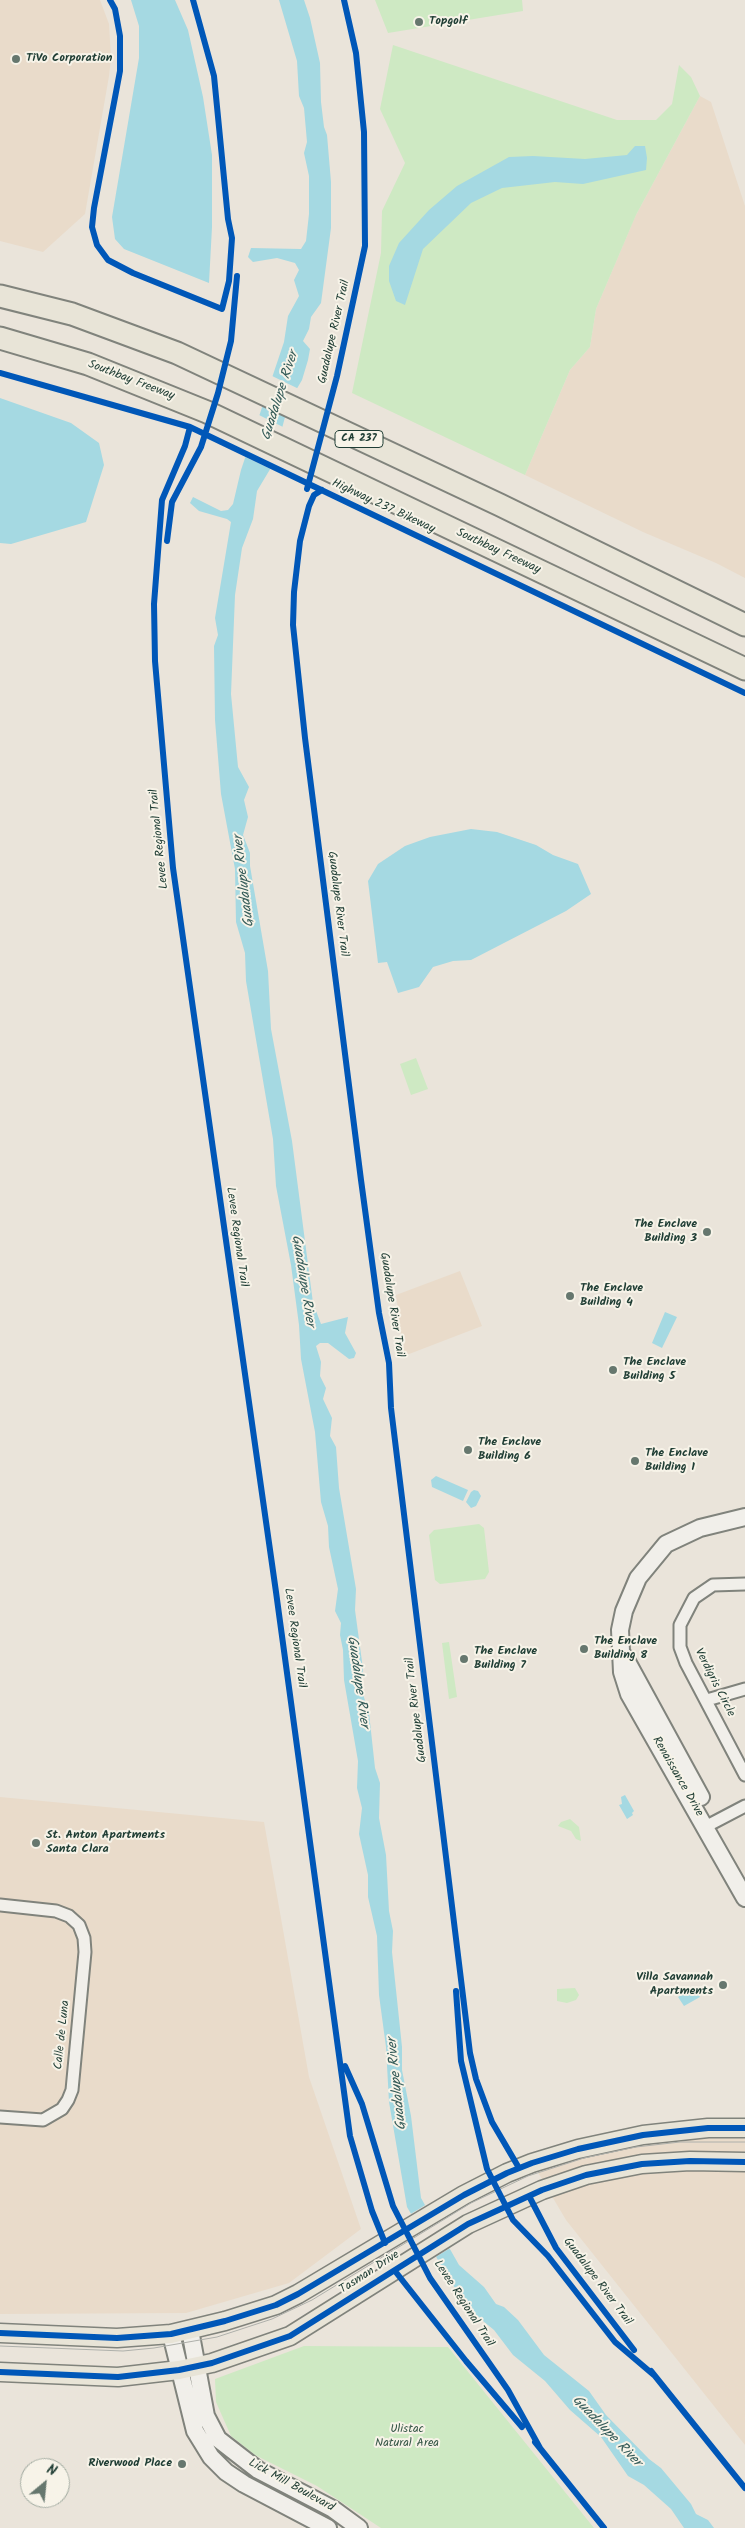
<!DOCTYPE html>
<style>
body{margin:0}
#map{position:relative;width:745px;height:2528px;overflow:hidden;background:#eae4da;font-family:Kalam,sans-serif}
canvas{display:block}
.north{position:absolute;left:20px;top:2458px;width:50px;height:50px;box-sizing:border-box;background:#f7f3e8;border:1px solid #a1aaa0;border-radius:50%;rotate:28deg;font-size:14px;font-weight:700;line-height:20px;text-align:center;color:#1f3d34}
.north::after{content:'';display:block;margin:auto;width:18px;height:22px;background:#66776e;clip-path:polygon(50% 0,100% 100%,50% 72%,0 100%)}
</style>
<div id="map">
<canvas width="745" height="2528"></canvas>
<div class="north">N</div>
</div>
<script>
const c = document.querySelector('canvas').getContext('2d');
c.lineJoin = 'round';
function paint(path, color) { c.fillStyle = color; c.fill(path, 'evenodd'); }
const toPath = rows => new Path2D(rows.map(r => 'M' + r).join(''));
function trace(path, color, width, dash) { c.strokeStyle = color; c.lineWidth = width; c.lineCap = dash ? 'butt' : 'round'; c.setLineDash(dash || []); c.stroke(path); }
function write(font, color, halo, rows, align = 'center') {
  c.font = font + ' Kalam,sans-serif'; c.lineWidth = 4; c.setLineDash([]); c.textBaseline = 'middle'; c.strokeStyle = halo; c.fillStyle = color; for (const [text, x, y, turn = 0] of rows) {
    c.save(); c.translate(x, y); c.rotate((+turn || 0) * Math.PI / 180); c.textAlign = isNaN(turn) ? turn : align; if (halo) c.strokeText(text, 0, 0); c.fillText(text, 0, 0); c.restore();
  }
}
paint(toPath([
 [0,0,100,0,109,24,111,58,109,76,85,214,43,252,0,241],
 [700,96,711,102,745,206,745,578,716,563,643,532,525,475,570,370,590,347,596,309,635,217],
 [460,1271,482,1326,404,1356,396,1295],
 [0,1797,264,1822,309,2077,361,2229,289,2283,186,2313,0,2314],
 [745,2129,745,2445,566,2220,533,2164,603,2143]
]), '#e9dbca');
paint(toPath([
 [375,0,522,0,523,11,388,33],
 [393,45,617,120,656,120,672,104,679,65,691,77,700,96,636,215,596,309,590,347,570,370,525,475,352,393,381,253,382,211,405,163,380,109],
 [416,1058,428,1089,411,1095,400,1064],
 [479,1524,484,1528,489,1572,485,1579,440,1584,435,1580,429,1535,434,1530],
 [449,1642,457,1697,449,1699,442,1643],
 [570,1819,579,1827,581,1841,576,1839,571,1831,558,1826,561,1822],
 [575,1988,579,1995,576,2000,567,2003,557,2001,557,1989],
 [304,2346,448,2347,594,2528,381,2528,317,2486,255,2455,231,2436,216,2402,215,2379]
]), '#cee9c3');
paint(toPath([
 [131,0,175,0,188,30,203,97,212,155,212,227,209,283,124,249,115,239,112,217,139,58,139,26],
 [279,0,304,0,310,18,320,63,321,102,324,127,327,135,331,182,331,228,321,303,311,317,309,329,303,341,310,349,308,360,302,380,289,402,272,466,257,491,253,519,242,548,235,595,231,694,238,767,249,787,244,800,248,817,243,835,250,853,250,866,268,971,271,1029,292,1141,313,1303,321,1324,348,1317,345,1333,356,1353,354,1358,349,1359,328,1343,320,1343,316,1346,321,1362,320,1376,326,1388,323,1399,332,1418,330,1436,336,1447,339,1488,356,1589,355,1610,363,1669,361,1688,369,1713,375,1768,380,1783,379,1818,386,1855,389,1911,393,1931,392,1952,402,2047,402,2070,411,2116,421,2198,459,2265,484,2287,496,2304,504,2307,518,2320,544,2355,589,2391,606,2415,649,2459,661,2468,691,2504,696,2514,708,2520,714,2528,684,2528,671,2509,644,2485,628,2476,601,2437,570,2410,545,2381,513,2355,494,2330,477,2316,452,2284,407,2207,389,2102,386,2047,379,1995,377,1936,368,1897,368,1875,359,1834,362,1808,357,1788,358,1761,344,1680,343,1650,340,1635,341,1623,335,1611,338,1589,329,1547,328,1526,321,1502,315,1432,301,1359,299,1325,291,1265,276,1186,273,1139,246,981,245,953,236,922,235,869,221,794,215,720,214,646,218,635,215,618,231,522,227,519,199,511,190,503,193,497,221,511,228,510,233,504,241,470,284,342,288,316,299,296,294,280,299,270,295,263,277,258,253,262,248,257,251,248,301,249,306,241,309,214,309,176,304,153,307,142,304,108,299,96,297,61],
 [635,146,645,146,647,158,646,170,583,184,555,182,502,188,471,203,423,249,405,305,396,301,389,281,389,266,399,243,429,210,457,186,509,157,533,156,585,159,627,155],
 [0,398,71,423,99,443,104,465,86,522,11,544,0,543],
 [471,829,497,832,536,845,553,855,578,864,591,894,566,911,471,960,453,961,433,967,419,987,398,993,387,962,378,963,368,881,378,864,405,846,430,837],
 [665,1312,677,1317,662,1348,652,1343],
 [436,1476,468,1490,463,1501,432,1487,431,1480],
 [474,1490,478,1491,481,1496,476,1506,471,1508,466,1502,471,1492],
 [625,1795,634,1811,632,1813,633,1815,627,1819,619,1805,622,1804,621,1797],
 [689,1990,691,1993,697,1992,700,1997,684,2006,678,1997]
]), '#a5d9e2');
paint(toPath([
 [270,375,299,389,292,403,288,418,260,405],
 [257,414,285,428,273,470,243,456],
 [427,2204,452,2247,434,2258,409,2215]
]), '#eae4da');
const street = toPath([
 [745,1584,713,1585,694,1598,680,1625,680,1647,686,1663,745,1775],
 [707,1700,745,1689],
 [705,1827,745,1806],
 [0,1905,56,1911,69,1916,79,1925,84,1938,85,1952,72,2090,68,2100,62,2109,43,2120,0,2117]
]);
const secondary = toPath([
 [745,1517,700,1528,666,1544,638,1578,624,1611,620,1630,622,1672,629,1694,745,1898],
 [624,1656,701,1797],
 [190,2330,206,2416,218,2439,258,2470,333,2509,359,2528],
 [171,2334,195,2431,211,2457,226,2472,244,2484,328,2528]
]);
const primary = toPath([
 [0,2333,117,2338,171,2334,225,2321,276,2305,298,2294,464,2195,507,2173,532,2163,578,2149,643,2135,708,2128,745,2128],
 [0,2372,118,2377,179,2370,212,2363,290,2336,468,2224,542,2190,586,2175,642,2164,690,2161,745,2162]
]);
const highway = toPath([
 [0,296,72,314,177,353,500,505,745,625],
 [0,338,88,364,207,412,745,669]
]);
trace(street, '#80837c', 15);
trace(secondary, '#80837c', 20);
trace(primary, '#80837c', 21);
trace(highway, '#80837c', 25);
trace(street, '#f1efea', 11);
trace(secondary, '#f1efea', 16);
trace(primary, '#e8e4d7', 18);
trace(highway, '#e8e4d7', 21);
trace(toPath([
 [0,2346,123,2351,154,2348,217,2337,272,2319,312,2300,471,2203,528,2176,584,2158,636,2147,680,2142,745,2142]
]), '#aeb0ab', 1);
trace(toPath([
 [110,0,115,9,120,36,120,71,94,208,92,227,97,245,108,260,133,273,222,309,229,281,232,238,228,219,214,76,193,0],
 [0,373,190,427,745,693],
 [190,427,185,446,162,500,154,604,155,661,173,868,276,1592,350,2136,372,2211,385,2243],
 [307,489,337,376,365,246,364,132,356,53,344,0],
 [322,490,314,495,309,506,300,541,294,592,293,625,305,738,361,1180,379,1313,389,1363,391,1408,470,2053,476,2079,492,2122,519,2168],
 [167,541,172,502,201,447,218,393,231,341,237,276],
 [456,1991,461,2061,487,2169,513,2220,548,2256,615,2342,655,2376],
 [345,2066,362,2104,393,2206,430,2278,508,2390,540,2448],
 [529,2196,556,2248,634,2350],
 [395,2271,466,2361,522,2427],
 [0,2333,117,2338,171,2334,225,2321,276,2305,298,2294,464,2195,507,2173,532,2163,578,2149,643,2135,708,2128,745,2128],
 [651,2371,745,2488],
 [0,2372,118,2377,179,2370,212,2363,290,2336,468,2224,542,2190,586,2175,642,2164,690,2161,745,2162],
 [535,2442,604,2528]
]), '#0057b8', 6);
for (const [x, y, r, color] of [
 [419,22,5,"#66776e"],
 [16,59,5,"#66776e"],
 [707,1232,5,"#66776e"],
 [570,1296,5,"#66776e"],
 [613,1370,5,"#66776e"],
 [468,1450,5,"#66776e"],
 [635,1461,5,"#66776e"],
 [584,1649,5,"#66776e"],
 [464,1659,5,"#66776e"],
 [36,1843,5,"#66776e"],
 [723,1985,5,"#66776e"],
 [182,2464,5,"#66776e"]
]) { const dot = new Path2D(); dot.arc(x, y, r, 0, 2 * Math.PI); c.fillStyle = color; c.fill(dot); trace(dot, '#f7f3e8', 2); }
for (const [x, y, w] of [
 [359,439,48]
]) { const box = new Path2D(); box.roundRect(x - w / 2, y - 8.5, w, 17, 4); c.fillStyle = '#f7f3e8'; c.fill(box); trace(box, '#1f3d34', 1); }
write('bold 11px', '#1f3d34', null, [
 ["CA 237",359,439]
]);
write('bold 12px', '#1f3d34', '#f7f3e8', [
 ["Topgolf",429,22],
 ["TiVo Corporation",26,59],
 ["The Enclave",697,1225,"right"],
 ["Building 3",697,1239,"right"],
 ["The Enclave",580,1289],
 ["Building 4",580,1303],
 ["The Enclave",623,1363],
 ["Building 5",623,1377],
 ["The Enclave",478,1443],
 ["Building 6",478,1457],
 ["The Enclave",645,1454],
 ["Building 1",645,1468],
 ["The Enclave",594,1642],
 ["Building 8",594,1656],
 ["The Enclave",474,1652],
 ["Building 7",474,1666],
 ["St. Anton Apartments",46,1836],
 ["Santa Clara",46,1850],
 ["Villa Savannah",713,1978,"right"],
 ["Apartments",713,1992,"right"],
 ["Riverwood Place",172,2464,"right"]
], 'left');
write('12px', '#1f3d34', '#f7f3e8', [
 ["Guadalupe River Trail",335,332,-77],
 ["Southbay Freeway",131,381,21],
 ["Highway 237 Bikeway",383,507,25],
 ["Southbay Freeway",498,552,25],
 ["Levee Regional Trail",160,839,-96],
 ["Guadalupe River Trail",337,904,83],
 ["Levee Regional Trail",236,1237,82],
 ["Guadalupe River Trail",391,1305,81],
 ["Levee Regional Trail",294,1638,82],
 ["Verdigris Circle",714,1683,63],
 ["Guadalupe River Trail",417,1710,-97],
 ["Renaissance Drive",677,1777,60],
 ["Calle de Luna",63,2035,-84],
 ["Tasman Drive",370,2273,-33],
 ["Guadalupe River Trail",597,2282,53],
 ["Levee Regional Trail",463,2304,57],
 ["Lick Mill Boulevard",291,2486,29]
]);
write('12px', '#365747', '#f7f3e8', [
 ["Ulistac",407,2430],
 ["Natural Area",407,2444]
]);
write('italic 14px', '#345b58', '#f7f3e8', [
 ["Guadalupe River",281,396,-72],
 ["Guadalupe River",245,881,-97],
 ["Guadalupe River",302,1281,81],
 ["Guadalupe River",357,1682,82],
 ["Guadalupe River",398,2084,-96],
 ["Guadalupe River",606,2432,46]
]);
</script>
